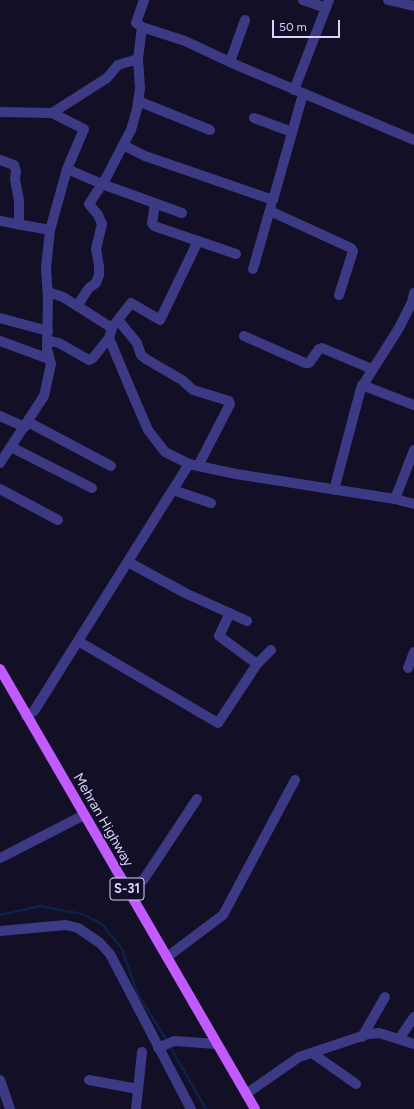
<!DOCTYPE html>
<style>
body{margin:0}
#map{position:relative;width:414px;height:1109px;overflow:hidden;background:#130f26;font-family:Figtree,sans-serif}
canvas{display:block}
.scale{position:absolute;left:272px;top:20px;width:68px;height:18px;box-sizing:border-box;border:2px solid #d9d4ff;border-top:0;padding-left:5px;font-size:12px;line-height:14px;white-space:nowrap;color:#d9d4ff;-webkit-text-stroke:3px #130f26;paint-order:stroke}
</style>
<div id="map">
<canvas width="414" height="1109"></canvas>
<div class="scale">50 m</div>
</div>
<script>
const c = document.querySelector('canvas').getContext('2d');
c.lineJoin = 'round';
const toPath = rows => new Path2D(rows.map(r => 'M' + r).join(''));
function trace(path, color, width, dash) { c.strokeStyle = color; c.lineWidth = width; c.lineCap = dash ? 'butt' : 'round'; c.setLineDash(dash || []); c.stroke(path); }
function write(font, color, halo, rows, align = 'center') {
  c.font = font + ' Figtree,sans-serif'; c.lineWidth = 3.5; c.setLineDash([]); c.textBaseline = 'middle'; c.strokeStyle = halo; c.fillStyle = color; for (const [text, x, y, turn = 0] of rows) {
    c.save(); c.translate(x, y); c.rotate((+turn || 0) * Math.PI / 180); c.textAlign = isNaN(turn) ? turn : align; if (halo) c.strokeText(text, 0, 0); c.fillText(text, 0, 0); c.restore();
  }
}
trace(toPath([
 [0,915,40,906,82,914,102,924,122,949,137,993,167,1041],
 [169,1045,206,1109]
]), '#0c2248', 2.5);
trace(toPath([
 [303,0,326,8],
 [388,0,414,6],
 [142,27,185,41,234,64,414,140],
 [230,62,245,20],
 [294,90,329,0],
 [138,101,210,130],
 [0,112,52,113,107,78,118,65,138,59],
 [254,118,292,132],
 [123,145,145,156,273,200,303,94],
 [0,160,14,165,16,171,15,179,19,201,19,225],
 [67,169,102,184,182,213],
 [155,204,152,223,154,226,236,254],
 [270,211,351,248,353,251,339,295],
 [0,221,50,230],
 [253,269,271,206],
 [48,292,63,297,112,328,109,338,129,386,148,430,165,452,189,464,236,474,395,499,414,504],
 [77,306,89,288,96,283,99,275,99,266,96,249,102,224,98,215,89,204,106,178,123,145,131,130,137,109,140,88,138,59,142,27,136,23,144,0],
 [0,318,48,331],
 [118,320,137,343,141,355,146,359,182,380,193,390,229,401,230,404,198,466],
 [114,325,131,303,160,320,198,241],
 [244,336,305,363,309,363,319,349,322,348,372,369],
 [47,340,59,343,89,360,93,358,109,338],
 [0,341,49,359],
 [362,385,414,405],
 [0,416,25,427],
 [28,422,111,466],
 [11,447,92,488],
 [0,463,44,396,51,364,47,349,48,298,46,268,50,230,67,169,84,129,52,113],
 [0,489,58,520],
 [173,490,211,503],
 [334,490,361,388,399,328,412,302,414,293],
 [395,499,414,450],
 [128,562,185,593,247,621],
 [230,613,219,636,257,664],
 [78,641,218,723,257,664,271,650],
 [408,668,414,652],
 [26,716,34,711,189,464],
 [0,858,84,815],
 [129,893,144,879,197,799],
 [0,931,66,925,78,928,100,943,110,954,191,1109],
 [167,957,223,915,295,780],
 [362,1037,385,997],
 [399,1039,414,1017],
 [158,1048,174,1041,217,1044],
 [312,1053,356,1084],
 [0,1080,10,1109],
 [89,1080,138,1089],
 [246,1094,299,1057,368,1034,379,1033,414,1044],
 [136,1109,142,1052]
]), '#3d3a85', 10);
trace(toPath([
 [0,669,255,1109]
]), '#c25bff', 10);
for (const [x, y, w] of [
 [127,889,34]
]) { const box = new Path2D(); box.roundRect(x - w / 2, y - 11, w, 22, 3); c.fillStyle = '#130f26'; c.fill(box); trace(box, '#d9d4ff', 1); }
write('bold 13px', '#d9d4ff', null, [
 ["S-31",127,889]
]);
write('14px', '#d9d4ff', '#130f26', [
 ["Mehran Highway",103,820,60]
]);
</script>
